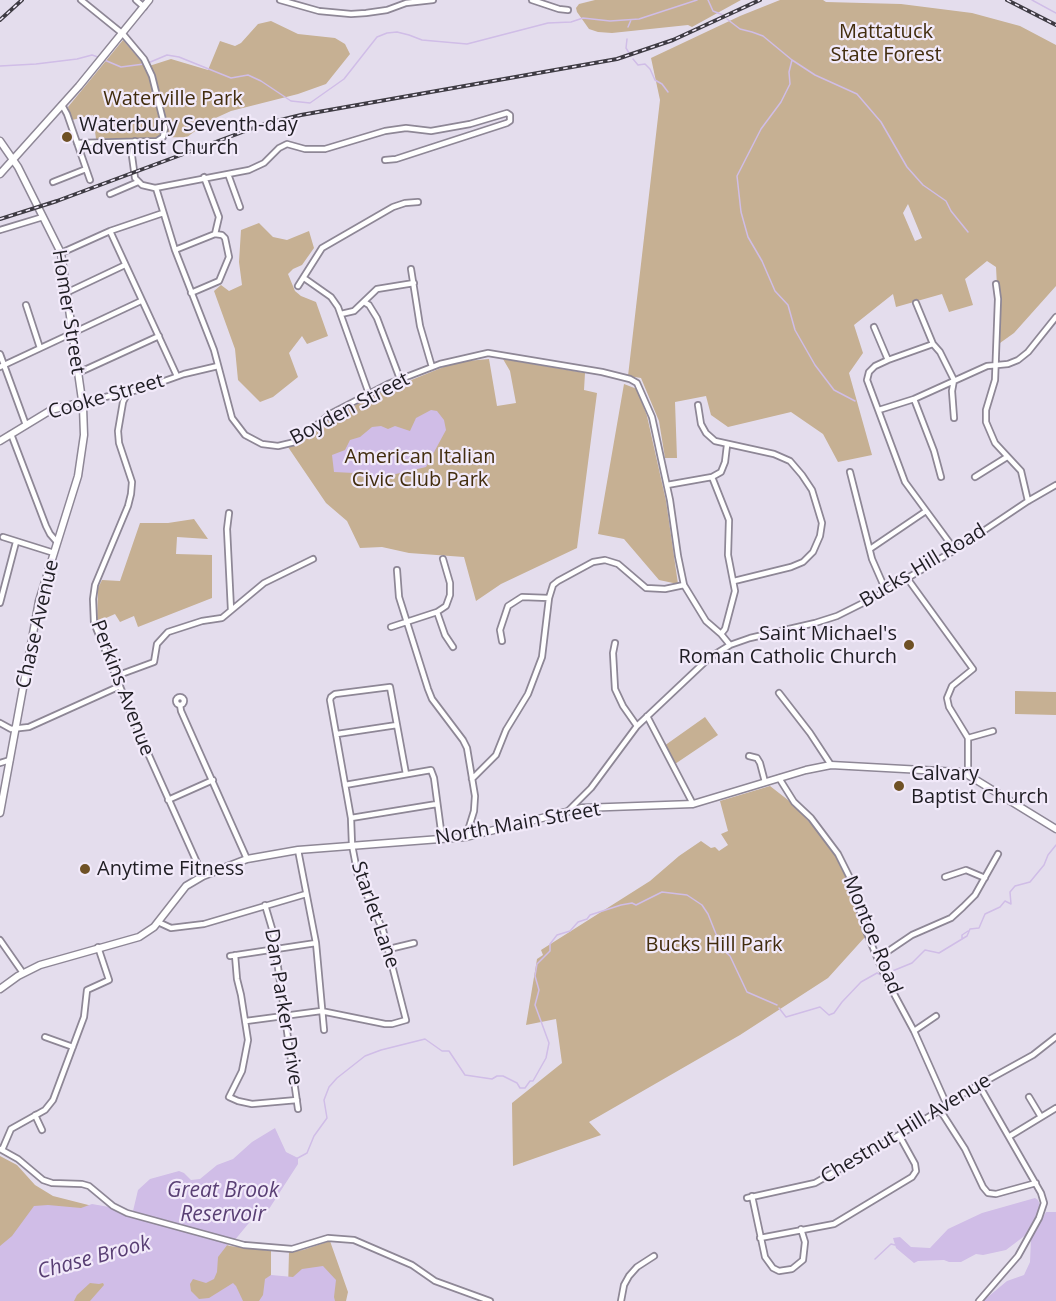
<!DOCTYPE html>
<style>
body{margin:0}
canvas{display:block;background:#e4dded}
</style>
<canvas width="1056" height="1301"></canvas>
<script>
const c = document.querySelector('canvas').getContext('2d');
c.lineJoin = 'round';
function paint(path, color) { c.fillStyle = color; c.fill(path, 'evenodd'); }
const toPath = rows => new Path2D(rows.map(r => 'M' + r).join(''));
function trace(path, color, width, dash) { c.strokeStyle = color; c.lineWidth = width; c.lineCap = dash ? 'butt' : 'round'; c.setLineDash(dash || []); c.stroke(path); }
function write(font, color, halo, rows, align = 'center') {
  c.font = font + ' "Open Sans",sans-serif'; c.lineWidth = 4.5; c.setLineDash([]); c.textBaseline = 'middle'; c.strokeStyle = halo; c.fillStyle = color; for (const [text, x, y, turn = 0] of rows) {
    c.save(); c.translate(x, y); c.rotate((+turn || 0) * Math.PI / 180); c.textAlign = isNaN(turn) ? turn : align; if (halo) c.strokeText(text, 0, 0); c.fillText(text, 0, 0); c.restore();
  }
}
paint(toPath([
 [595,0,741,0,692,27,688,25,612,33,598,32,589,29,577,12,576,8,579,4],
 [780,0,823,0,826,2,901,4,972,13,1020,26,1056,45,1056,286,1014,333,1000,343,996,267,987,261,965,279,973,305,949,312,942,294,896,307,893,294,854,325,863,353,849,373,872,455,838,462,823,434,791,412,728,427,711,415,706,396,675,402,677,458,665,458,659,421,641,378,628,376,660,100,651,58,740,16],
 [908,204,922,238,915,241,903,213],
 [271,21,298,34,335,38,345,44,350,54,326,84,298,94,231,111,209,121,187,137,96,139,93,115,72,120,68,107,123,40,146,67,171,59,208,70,220,41,235,46,241,43,258,24],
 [259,223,273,237,287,240,309,231,314,248,302,265,293,269,288,274,295,291,301,296,316,302,328,336,307,344,302,336,289,353,298,377,273,397,260,402,238,380,235,349,214,291,221,285,229,291,242,285,239,262,241,230],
 [489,359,497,406,516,403,510,371,503,359,585,373,584,390,597,393,577,548,501,584,476,601,464,557,409,553,382,547,360,548,347,521,326,503,288,447,305,437,328,420,374,395,456,362],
 [624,384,637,389,647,416,666,501,678,584,659,580,624,539,598,534],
 [194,519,208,539,177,537,176,554,212,555,212,598,138,627,134,616,120,622,115,614,97,622,98,588,102,580,120,581,140,523,168,523],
 [1015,691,1056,692,1056,715,1015,714],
 [705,717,718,735,675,764,664,746],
 [770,786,788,800,824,837,846,872,865,937,828,978,740,1035,589,1122,601,1135,513,1166,512,1103,562,1063,556,1019,526,1025,537,959,543,955,541,950,650,881,679,856,701,841,711,848,715,847,719,851,728,845,721,834,728,831,720,801],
 [0,1156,17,1165,35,1185,53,1196,108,1210,230,1246,271,1251,271,1296,288,1289,289,1252,303,1250,330,1241,348,1292,346,1301,0,1301]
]), '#c6b093');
paint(toPath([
 [431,410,437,411,444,420,446,430,426,467,370,480,354,473,334,472,332,455,345,450,350,440,360,437,372,427,381,426,388,429,395,426,410,431,416,418],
 [275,1128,286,1152,298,1158,298,1164,269,1209,258,1212,234,1241,133,1211,138,1190,150,1179,179,1171,184,1173,191,1180,200,1179,217,1165,233,1159,252,1142],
 [1035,1198,1038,1200,1040,1205,1037,1218,1027,1234,1006,1250,983,1255,976,1254,961,1262,949,1262,944,1260,918,1261,914,1263,896,1248,893,1238,900,1237,911,1247,930,1248,948,1229,982,1213],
 [92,1204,109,1207,126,1214,228,1244,218,1257,217,1272,214,1279,206,1283,193,1279,190,1284,191,1291,199,1299,209,1298,233,1283,236,1286,243,1301,90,1301,104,1285,103,1283,99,1284,90,1283,77,1295,74,1301,0,1301,0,1246,12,1236,34,1206,48,1205,81,1208],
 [1046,1212,1056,1212,1056,1301,983,1301,1007,1281,1024,1275,1030,1262,1031,1239],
 [323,1266,336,1280,334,1297,335,1301,259,1301,263,1295,265,1279,271,1275,293,1277,302,1269]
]), '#d0bde7');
trace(toPath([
 [708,0,713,11,723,15],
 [1032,0,1056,13],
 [727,19,740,29,752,32,763,36,792,60,815,75,857,94,881,122,907,167,923,185,946,201,951,211,968,232],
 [628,27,631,20],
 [627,39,626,48,629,53],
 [102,59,121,67,144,64],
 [633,59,638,65,645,64,650,69,655,80,662,84,668,92],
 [792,60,789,72,790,84,781,102,761,129,737,176,741,212,748,237,762,261,775,291,788,305,795,330,815,365,834,390,855,401],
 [148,63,167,55,179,57,231,78,248,75,261,81,291,101,310,103,344,79,377,37,387,33,397,32,409,35,422,40,467,44,548,23,571,22,583,18,610,21,639,19,697,0],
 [0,66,36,64,77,59,92,55,98,57],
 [962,938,962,935,968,931],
 [890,972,912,963,925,950,939,953,967,936,970,929,979,928,985,914,1000,907,1005,901,1011,904,1010,892,1015,886,1030,882,1044,865,1048,855,1056,845],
 [779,1008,786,1017,820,1007,829,1015,834,1013,842,1002,861,982,877,973,881,975],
 [296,1159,307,1153,314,1136,327,1118,324,1100,329,1087,337,1078,365,1056,381,1050,425,1039,442,1051,449,1051,465,1075,492,1079,497,1076,503,1076,517,1083,520,1088,525,1088,530,1081,533,1081,546,1058,549,1043,535,1005,539,990,535,976,537,964,550,951,550,944,557,935,570,931,578,922,587,919,590,915,621,905,632,903,636,905,662,892,687,895,702,905,708,914,722,949,730,956,747,992,777,1005],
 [875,1259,891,1244,895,1245]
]), '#d0bde7', 1.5);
const minor = toPath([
 [136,0,144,7],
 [280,0,319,11,351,14,366,13,387,10,406,3,433,0],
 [532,0,559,9,568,10],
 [62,105,67,114,90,180],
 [135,141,132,156,135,178,142,185,155,188,249,170,264,163,279,148,287,144,305,149,325,149,385,131,406,128,431,131,470,124,507,113,510,115,510,121,507,123,396,159,385,160],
 [77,143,157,141,163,137,165,128,152,76,144,59,123,34,81,0],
 [228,174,240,207],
 [53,182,86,169],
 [156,188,175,250,214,350,232,418,245,435,262,444,278,446,295,442,332,413,388,384,440,364,488,353,602,372,630,379,637,383,652,417,670,500,678,556,684,585,706,621,721,634,730,645],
 [110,194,138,182],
 [0,230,43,217],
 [110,231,177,376],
 [175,250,215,234],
 [61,253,110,231,163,213],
 [411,269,420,326,432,367],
 [304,278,331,297,338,307,369,394],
 [996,284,998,299,995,380,986,410,986,422,995,443,1021,471,1028,501],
 [298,286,322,248,393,207,405,203,418,202],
 [68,292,125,265],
 [191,293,219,281,229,257,225,238,222,235,215,234,219,217,204,177],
 [364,302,369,305,377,318,400,379],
 [916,303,933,344,940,352,954,380,952,391,954,418],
 [26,305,40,348],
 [341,314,354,311,377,289,414,283],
 [874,327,888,360],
 [933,344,888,360,875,366,869,372,867,380,905,482,955,550],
 [0,354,26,425],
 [0,367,141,301],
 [78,373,159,336],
 [128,392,123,402,118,431,119,443,132,482,131,494,128,506,95,585,93,599,94,623,142,740,203,876],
 [914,399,934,451,941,477],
 [82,402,142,389,184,374,218,366],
 [698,405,701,424,706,433,715,441,774,454,790,461,802,475,812,490,822,523,820,536,813,552,803,562,791,567,734,581],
 [879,410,914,399,987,366,1008,364,1018,360,1028,352,1056,317],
 [11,434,46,526,50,534,57,542],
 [850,472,872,559,886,591],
 [712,477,729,520,728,555,735,591,725,629,721,634],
 [975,477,1007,457],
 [667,485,712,477,721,472,725,462,727,445],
 [229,513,227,529,231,610],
 [3,537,54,553],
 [870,549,926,511],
 [397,570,399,597,428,689,432,699,463,740,467,748,475,796,474,811,466,837],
 [907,578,973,669,952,686,947,698,949,707,968,738,968,775],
 [0,603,16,542],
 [437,612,445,635,453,647],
 [391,627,437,612,446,606,450,595,450,583,443,559],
 [502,641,500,630,508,606,522,597,549,598],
 [615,643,613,653,615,689,623,706,637,726],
 [116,676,154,662,157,644,168,632,202,621,222,618,264,583,313,559],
 [779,693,810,733,831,765],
 '176 701a4 4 0 1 1 8 0a4 4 0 1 1-8 0Z',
 [180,705,181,711,247,859],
 [647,716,693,804],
 [0,723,11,729,29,727,120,686],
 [337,734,397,725],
 [968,738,993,731],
 [749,756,757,758,760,763,765,782],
 [0,763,10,760],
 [779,778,794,802,811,818,838,854,849,876,866,931,886,979,914,1031,946,1103],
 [472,779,496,755,506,730,528,694,542,657,549,598,553,585,558,581,593,562,605,560,618,564,646,588,665,589,684,585],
 [345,785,431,770,434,778,442,838],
 [168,800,213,780],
 [567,812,591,788,637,726,709,658,730,645,750,638,815,623,837,616,877,596,955,550,1028,501,1056,485],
 [351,818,437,804],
 [298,850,316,943,324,1030],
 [945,877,966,870,985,878],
 [265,905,273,932,298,1109],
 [158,922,171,928,204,924,306,894],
 [0,940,23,973],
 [389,949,414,943],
 [235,955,237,979,241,995,248,1040,242,1071,229,1097,238,1101,252,1104,297,1100],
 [230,956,316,943],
 [878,958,912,935,951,918,963,907,975,895,998,854],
 [246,1021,321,1011,385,1024,392,1024,406,1020,383,930,358,876,352,845,351,818,330,700,331,697,335,694,390,687,406,774],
 [914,1031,936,1016],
 [45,1037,73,1047],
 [979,1085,1041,1193,1044,1203,1039,1218,1018,1256,979,1301],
 [1029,1097,1041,1117],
 [940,1110,965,1149,983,1187,988,1193,996,1194,1036,1183],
 [35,1115,42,1130],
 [1010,1136,1056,1108],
 [0,1149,18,1159,43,1180,52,1183,82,1184,89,1186,113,1206,127,1213,244,1245,292,1249,328,1238,354,1240,412,1265,435,1281,490,1301],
 [2,1150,11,1129,45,1110,53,1100,84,1017,87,990,109,980,98,947],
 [752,1196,765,1257,773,1268,779,1271,792,1269,803,1260,805,1242,801,1229],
 [747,1198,815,1183,899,1135,940,1110,946,1103,1033,1055,1056,1037],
 [760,1238,834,1224,912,1177,916,1171,915,1164,899,1135],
 [621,1301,624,1285,629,1276,637,1267,654,1256]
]);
const major = toPath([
 [0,141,18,167,61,253,83,407,84,435,78,476,39,601,0,813],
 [0,174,79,86,149,0],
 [0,441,51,410,82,402],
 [0,989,18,976,40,965,139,937,154,927,186,886,203,876,247,859,298,850,466,837,582,808,693,804,806,770,831,765,959,772,968,775,1056,829]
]);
trace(minor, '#8e8796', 8);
trace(major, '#8e8796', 9);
trace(minor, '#fff', 4.5);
trace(major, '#fff', 6);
const rail = toPath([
 [1007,0,1056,25],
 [0,20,22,0],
 [0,219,57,201,264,124,301,115,617,59,673,40,760,0]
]);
trace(rail, '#3e3b43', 4);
trace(rail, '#f2eafa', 1.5, [4.5]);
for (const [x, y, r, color] of [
 [67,137,6,"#6f5125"],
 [909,645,6,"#6f5125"],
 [899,786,6,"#6f5125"],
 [85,869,6,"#6f5125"]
]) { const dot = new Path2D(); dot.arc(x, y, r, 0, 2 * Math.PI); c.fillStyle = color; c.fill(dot); trace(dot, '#f2eafa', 2); }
write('20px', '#422d0e', '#f2eafa', [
 ["Mattatuck",886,32],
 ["State Forest",886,55],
 ["Waterville Park",173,99],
 ["American Italian",420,457],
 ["Civic Club Park",420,480],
 ["Bucks Hill Park",714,945]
]);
write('20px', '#1f1d23', '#f2eafa', [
 ["Waterbury Seventh-day",79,125],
 ["Adventist Church",79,148],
 ["Saint Michael's",897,634,"right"],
 ["Roman Catholic Church",897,657,"right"],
 ["Calvary",911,774],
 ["Baptist Church",911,797],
 ["Anytime Fitness",97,869]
], 'left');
write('20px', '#1f1d23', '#f2eafa', [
 ["Homer Street",68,312,81],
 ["Cooke Street",106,397,-16],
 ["Boyden Street",350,409,-28],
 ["Bucks Hill Road",923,566,-31],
 ["Chase Avenue",38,624,-77],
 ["Perkins Avenue",122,688,69],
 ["North Main Street",518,824,-10],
 ["Starlet Lane",375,915,71],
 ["Montoe Road",872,935,68],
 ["Dan Parker Drive",283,1007,81],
 ["Chestnut Hill Avenue",906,1129,-31]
]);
write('italic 21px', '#593f74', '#f2eafa', [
 ["Great Brook",223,1191],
 ["Reservoir",223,1215],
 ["Chase Brook",94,1258,-15]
]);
</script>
